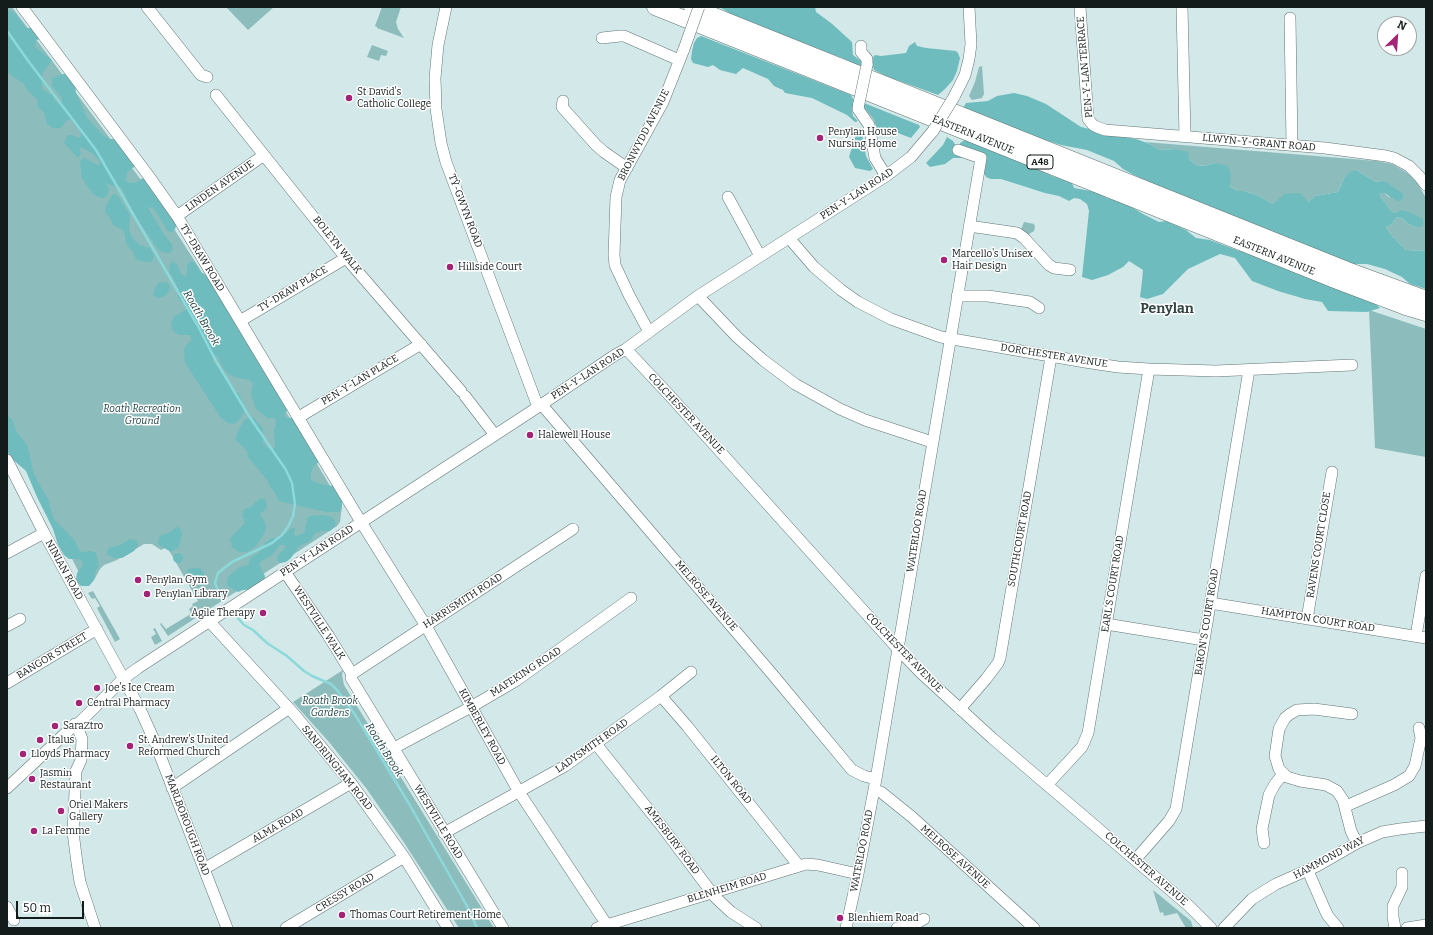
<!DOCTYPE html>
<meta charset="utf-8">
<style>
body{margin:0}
#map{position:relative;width:1433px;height:935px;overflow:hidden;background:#d3e8e8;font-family:Bitter,serif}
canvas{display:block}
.frame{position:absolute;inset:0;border:8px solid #141b1b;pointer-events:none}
.north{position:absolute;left:1377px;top:16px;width:40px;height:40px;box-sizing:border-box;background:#fff;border:1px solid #a1a4a4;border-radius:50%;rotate:25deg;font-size:11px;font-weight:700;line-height:16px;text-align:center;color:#141b1b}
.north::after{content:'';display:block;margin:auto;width:14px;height:18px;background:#a32476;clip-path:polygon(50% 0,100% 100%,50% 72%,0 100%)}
.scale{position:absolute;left:16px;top:901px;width:68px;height:18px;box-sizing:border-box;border:2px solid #141b1b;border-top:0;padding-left:5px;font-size:12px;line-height:14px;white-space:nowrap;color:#141b1b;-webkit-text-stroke:3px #fff;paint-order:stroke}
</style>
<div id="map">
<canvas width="1433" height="935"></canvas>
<div class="frame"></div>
<div class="north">N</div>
<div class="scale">50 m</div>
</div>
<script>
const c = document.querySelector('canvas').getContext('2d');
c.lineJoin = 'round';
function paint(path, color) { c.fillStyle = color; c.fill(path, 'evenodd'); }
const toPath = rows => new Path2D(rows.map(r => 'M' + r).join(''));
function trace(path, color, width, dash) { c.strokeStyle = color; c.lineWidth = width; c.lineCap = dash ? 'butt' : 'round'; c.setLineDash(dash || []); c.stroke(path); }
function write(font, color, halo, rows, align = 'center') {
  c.font = font + ' Bitter,serif'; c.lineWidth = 3; c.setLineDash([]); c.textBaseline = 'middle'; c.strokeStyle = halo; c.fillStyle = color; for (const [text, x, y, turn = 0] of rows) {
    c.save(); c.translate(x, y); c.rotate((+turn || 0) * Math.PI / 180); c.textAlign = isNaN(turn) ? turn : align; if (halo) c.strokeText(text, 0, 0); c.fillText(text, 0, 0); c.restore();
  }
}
paint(toPath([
 [7,7,12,7,153,196,246,341,288,415,342,506,340,522,337,526,168,636,160,624,161,623,166,629,189,615,191,613,189,609,193,606,192,604,198,601,167,547,161,550,152,544,144,544,117,560,104,565,100,569,94,580,87,584,84,583,7,427],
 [226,7,274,7,248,30],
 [382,7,401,7,396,22,398,29,404,38,377,28,377,27,375,26],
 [372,45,388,51,386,56,381,55,379,61,367,57],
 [982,66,984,94,982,98,972,100,969,96,975,82,979,67],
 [1145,142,1377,161,1392,164,1406,172,1412,177,1418,184,1426,198,1426,251,1406,250,1392,236,1386,227,1392,224,1397,217,1403,219,1408,224,1416,227,1396,213,1391,211,1381,197,1380,193,1384,193,1390,198,1381,181,1376,182,1356,170,1344,179,1338,192,1315,196,1308,202,1273,204,1259,196,1244,191,1237,191,1229,185,1231,174,1215,163,1204,166,1196,165,1189,159,1175,149,1159,150,1152,145],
 [1024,222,1034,224,1035,227,1034,231,1029,234,1030,238,1021,230],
 [1369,310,1426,329,1426,457,1375,448],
 [93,591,120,639,115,642,97,608,100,606,95,598,92,599,88,593],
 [155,628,162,641,155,645,151,637,156,634,153,629],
 [343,670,342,675,344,685,494,928,459,928,403,841,366,788,329,742,293,702],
 [1153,890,1191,921,1193,928,1186,928,1177,913,1164,916,1163,912,1160,913]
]), '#8dbcbc');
paint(toPath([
 [712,7,815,7,816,12,831,23,852,42,853,55,862,62,862,66,849,63,847,60,734,16,721,8],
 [7,10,15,13,26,28,31,28,41,39,36,40,35,47,52,60,42,74,42,89,53,96,55,101,59,104,62,102,62,98,52,86,52,78,63,74,71,74,75,79,76,93,87,118,104,136,110,139,117,139,136,165,127,173,126,180,128,182,135,183,143,178,150,185,177,224,175,229,171,233,167,230,154,209,150,207,148,208,165,236,172,244,173,248,170,253,161,252,155,245,134,214,121,187,112,186,106,183,109,189,107,196,103,198,98,197,92,193,82,178,80,161,84,158,98,165,100,164,99,160,92,153,81,147,79,149,81,153,79,157,77,157,64,143,66,138,68,135,73,135,78,138,81,136,80,131,73,121,69,119,66,121,61,128,53,128,47,124,44,112,38,107,37,99,28,91,24,84,7,72],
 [701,36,851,95,854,101,852,110,853,116,858,121,855,122,847,115,812,98,785,93,783,90,774,86,768,79,743,68,736,74,720,70,713,65,708,67,693,63,691,59,692,51,694,43,697,38],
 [915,42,917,46,926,48,956,51,958,53,960,58,957,71,953,80,945,89,938,95,886,76,874,70,871,60,875,55,881,56,906,53,909,46],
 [1014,93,1027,96,1046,104,1081,127,1139,140,1152,145,1159,150,1175,149,1188,152,1189,159,1196,165,1204,166,1215,163,1228,166,1231,174,1230,186,1237,191,1244,191,1259,196,1273,204,1285,194,1300,193,1308,202,1315,196,1338,192,1344,179,1350,172,1356,170,1376,182,1381,181,1388,183,1403,194,1403,197,1401,201,1398,201,1384,193,1380,193,1381,197,1391,211,1396,213,1401,210,1409,212,1423,219,1423,224,1421,227,1416,227,1408,224,1403,219,1397,217,1392,224,1386,227,1392,236,1406,250,1426,251,1426,289,1410,284,1402,277,1385,269,1367,264,1348,264,1217,213,1209,206,1193,203,1134,175,1123,169,1114,161,1087,150,1061,145,1020,132,963,108,966,103,988,101,997,96],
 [864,103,919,125,920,127,911,138,898,133,891,128,877,129,874,120,864,107],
 [861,128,866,156,873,169,870,171,855,168,849,157,858,129],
 [947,137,953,141,956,146,960,148,960,143,965,140,969,141,1037,168,1052,176,1072,183,1074,188,1096,192,1107,198,1120,202,1131,203,1133,208,1143,214,1159,222,1166,221,1186,230,1196,238,1210,240,1239,251,1247,251,1359,297,1377,305,1380,308,1367,312,1328,311,1322,302,1305,299,1278,291,1252,281,1235,258,1220,254,1188,269,1163,294,1147,299,1140,297,1142,281,1143,270,1129,261,1123,267,1108,275,1092,280,1082,277,1089,211,1087,204,1080,199,1074,198,1069,201,1059,196,1045,193,1001,179,991,179,986,177,977,160,974,162,964,158,953,158,945,164,930,167,926,163,943,145],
 [115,194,118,196,130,215,129,231,133,239,140,245,150,248,154,255,153,260,151,262,140,261,136,259,133,251,129,248,126,242,124,231,112,224,111,220,105,211,106,206,112,195],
 [191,261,194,262,201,272,209,277,244,335,246,344,251,343,288,410,285,413,284,416,288,418,292,418,295,421,319,462,313,467,311,472,311,480,320,484,333,486,339,491,342,498,342,506,340,512,326,512,279,501,274,491,270,487,267,480,248,457,247,451,236,440,236,435,244,420,248,418,253,417,263,429,263,442,266,447,270,449,275,448,274,431,276,423,275,418,267,418,256,409,251,394,253,384,250,380,237,378,230,375,224,370,218,357,215,355,213,357,213,361,223,373,231,388,234,391,239,394,245,407,243,414,239,420,234,424,228,423,221,418,185,363,184,349,187,344,191,341,191,337,190,335,180,335,176,333,172,330,171,323,174,317,188,308,178,298,178,288,169,270,170,264,173,262,177,264,181,274,185,277,187,274,187,265],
 [162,282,168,283,170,287,168,293,163,297,158,298,153,295,155,288,158,283],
 [7,415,12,419,16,431,28,447,33,471,38,482,49,501,51,511,54,519,75,541,80,552,91,551,96,553,99,566,95,572,95,576,94,580,89,586,81,586,78,583,76,580,77,573,83,565,82,560,80,559,69,559,64,555,58,545,53,529,37,497,26,471,10,457,7,450],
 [261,498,265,499,267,506,265,510,260,514,266,526,265,532,256,546,247,552,239,552,232,547,230,540,232,536,245,523,242,515,244,509,251,507,257,501],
 [324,515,331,517,335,520,335,526,330,531,321,531,314,534,312,539,308,542,299,546,291,558,286,562,280,563,277,560,278,555,286,547,284,545,280,545,272,555,260,562,260,566,265,576,264,583,256,589,243,590,238,592,228,586,227,581,229,576,238,568,248,565,251,557,259,553,265,543,272,538,280,538,292,528,295,528,294,534,296,538,298,535,304,533,308,517,311,516],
 [176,527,180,528,182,533,179,547,171,552,159,545,158,542,159,537,164,534,169,533],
 [130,539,137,541,138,546,134,551,122,558,114,558,108,555,107,552,109,548,120,545],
 '173 558a5 5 0 1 1 10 0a5 5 0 1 1-10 0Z',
 [194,568,200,568,204,573,206,583,202,586,200,583,195,582,189,579,187,571,188,569]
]), '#6ebcbd');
trace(toPath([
 [7,31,29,62,96,150,199,328,217,363,249,416,286,470,292,483,295,504,293,516,288,527,282,535,272,543,232,562,218,573,215,583,222,600],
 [237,617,244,625,253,630,267,643,287,656,304,671,312,676,331,684,337,690,354,713,408,802,467,906,477,928]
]), '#8bd9da', 2.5);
const minor = toPath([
 [22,7,148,175,177,216,361,522,426,626,519,792,609,928],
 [147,7,201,75,207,77],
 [446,7,438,45,435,78,436,109,441,143,446,162,538,407],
 [1080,7,1088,119,1093,125,1097,127,1105,130,1325,148,1386,156,1394,158,1409,166,1419,176,1426,185],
 [1182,7,1185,136],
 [1290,18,1292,145],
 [602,38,620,36,624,36,679,60],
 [861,46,861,52,867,59,867,65],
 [216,95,346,258,461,391],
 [954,97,965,75,969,59,971,44,969,7],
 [563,101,562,107,596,145,604,152,627,168],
 [859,103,858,109,869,125,875,158,886,176],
 [728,197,760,256],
 [177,216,264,155],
 [969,226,1017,233,1024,238,1049,265,1054,268,1070,270],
 [789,238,814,267,841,290,858,302,891,319,941,337,1085,362,1118,367,1149,369,1216,371,1352,365],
 [698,296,737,337,763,360,795,384,840,409,865,420,932,442],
 [957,296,988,296,1030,302,1039,308],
 [240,321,346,258],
 [649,332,629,295,615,265,614,255,616,197,620,180,663,102,684,49],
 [626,349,671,397,898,649,921,673,992,738,1189,906,1211,928],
 [465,396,495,435],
 [542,405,773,675,852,770,864,776,876,779],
 [299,417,421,344],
 [7,460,44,533,140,709,154,740,227,928],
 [7,553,44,533],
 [285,572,328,635,352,674],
 [1210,603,1426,638],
 [1307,619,1332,472],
 [209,621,295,715,351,783,404,857,448,928],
 [1106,624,1204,640],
 [7,626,20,619],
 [1416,636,1426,576],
 [352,674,351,678,503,928],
 [352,674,573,529],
 [7,683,97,629],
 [661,696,687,726,799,866],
 [960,709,986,679,998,663,1000,658,1051,357],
 [1352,714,1314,709,1297,710,1290,714,1285,718,1279,729,1275,756,1279,769,1287,777,1300,781,1326,785,1337,791,1343,800,1351,831,1357,843],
 [79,723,78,729,82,739,81,760,76,771,73,832,77,863,80,882,95,928],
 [596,744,660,824,715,897,731,912,756,928],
 [394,748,471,707,517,680,631,598],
 [1047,785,1082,747,1088,733,1149,369],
 [7,788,69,730,75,724,79,723,123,679,138,668,538,407,615,355,626,349,698,296,886,176,911,157,933,131],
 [172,788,288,709],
 [874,790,881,792,912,817,1034,928],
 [1346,806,1394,785,1409,776,1415,766,1421,738,1419,728],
 [444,833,565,766,661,696,691,672],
 [1264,843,1262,829,1269,795,1275,784,1283,774],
 [1135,860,1169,821,1176,809,1249,370],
 [204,869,351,783],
 [1308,871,1325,910,1328,916,1338,928],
 [7,907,14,920],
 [286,928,404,857],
 [597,928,806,864,818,865,858,874],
 [846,928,858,874,876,779,981,158,958,150],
 [897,928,915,924,924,919],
 [1224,928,1252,899,1263,892,1276,884,1317,866,1357,843,1382,832,1400,829,1426,826],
 [1395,928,1393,917,1393,906,1402,887,1402,873],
 [1407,928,1426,925]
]);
const highway = toPath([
 [655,7,1335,280,1406,307,1426,313],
 [692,7,1347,270,1426,299]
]);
trace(minor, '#627575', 12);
trace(highway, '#627575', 17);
trace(minor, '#fff', 11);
trace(highway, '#fff', 16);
const minorBridge = toPath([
 [684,49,699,7],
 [859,103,867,65],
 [933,131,954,97]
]);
trace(minorBridge, '#627575', 12, []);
trace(minorBridge, '#fff', 11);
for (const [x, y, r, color] of [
 [349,98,4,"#a32476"],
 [820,138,4,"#a32476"],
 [944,260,4,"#a32476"],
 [450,267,4,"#a32476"],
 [530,435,4,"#a32476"],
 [138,580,4,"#a32476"],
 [147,594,4,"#a32476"],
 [263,613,4,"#a32476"],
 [97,688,4,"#a32476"],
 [79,703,4,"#a32476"],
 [55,726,4,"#a32476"],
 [40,740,4,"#a32476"],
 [130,746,4,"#a32476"],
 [23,754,4,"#a32476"],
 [32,779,4,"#a32476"],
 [61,811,4,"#a32476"],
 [34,831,4,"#a32476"],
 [342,915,4,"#a32476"],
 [840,918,4,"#a32476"]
]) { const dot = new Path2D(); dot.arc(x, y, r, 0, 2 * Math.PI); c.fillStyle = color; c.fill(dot); trace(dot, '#fff', 1.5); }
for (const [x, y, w] of [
 [1040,162,26]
]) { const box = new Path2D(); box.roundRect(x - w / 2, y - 7, w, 14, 3); c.fillStyle = '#fff'; c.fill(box); trace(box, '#141b1b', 1); }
write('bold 9px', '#141b1b', null, [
 ["A48",1040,162]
]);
write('10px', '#141b1b', '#fff', [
 ["PEN-Y-LAN TERRACE",1085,67,-95],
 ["BRONWYDD AVENUE",644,135,-63],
 ["EASTERN AVENUE",973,135,22],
 ["LLWYN-Y-GRANT ROAD",1259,143,5],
 ["LINDEN AVENUE",220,186,-35],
 ["PEN-Y-LAN ROAD",857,194,-33],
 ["TŶ-GWYN ROAD",465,211,69],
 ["BOLEYN WALK",337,245,51],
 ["EASTERN AVENUE",1274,256,22],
 ["TY-DRAW ROAD",202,258,59],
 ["TY-DRAW PLACE",293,289,-31],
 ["DORCHESTER AVENUE",1054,356,9],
 ["PEN-Y-LAN ROAD",588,374,-33],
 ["PEN-Y-LAN PLACE",360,380,-31],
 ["COLCHESTER AVENUE",686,414,47],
 ["WATERLOO ROAD",917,531,-81],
 ["SOUTHCOURT ROAD",1020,539,-80],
 ["RAVENS COURT CLOSE",1319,545,-81],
 ["PEN-Y-LAN ROAD",317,551,-33],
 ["NINIAN ROAD",64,570,61],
 ["EARL'S COURT ROAD",1113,584,-81],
 ["MELROSE AVENUE",706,596,49],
 ["HARRISMITH ROAD",463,601,-33],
 ["HAMPTON COURT ROAD",1318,620,9],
 ["BARON'S COURT ROAD",1207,622,-81],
 ["WESTVILLE WALK",319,623,57],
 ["COLCHESTER AVENUE",904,653,46],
 ["BANGOR STREET",52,656,-31],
 ["MAFEKING ROAD",526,672,-33],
 ["KIMBERLEY ROAD",482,727,61],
 ["LADYSMITH ROAD",592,746,-35],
 ["SANDRINGHAM ROAD",337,768,51],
 ["ILTON ROAD",731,780,51],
 ["WESTVILLE ROAD",438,822,59],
 ["MARLBOROUGH ROAD",187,825,69],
 ["ALMA ROAD",278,826,-30],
 ["AMESBURY ROAD",672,840,53],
 ["WATERLOO ROAD",862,851,-79],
 ["MELROSE AVENUE",955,857,42],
 ["HAMMOND WAY",1329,858,-28],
 ["COLCHESTER AVENUE",1146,869,41],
 ["BLENHEIM ROAD",727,888,-17],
 ["CRESSY ROAD",345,893,-31]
]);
write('10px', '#141b1b', '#fff', [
 ["St David's",357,92],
 ["Catholic College",357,104],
 ["Penylan House",828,132],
 ["Nursing Home",828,144],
 ["Marcello's Unisex",952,254],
 ["Hair Design",952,266],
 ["Hillside Court",458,267],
 ["Halewell House",538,435],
 ["Penylan Gym",146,580],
 ["Penylan Library",155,594],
 ["Agile Therapy",255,613,"right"],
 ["Joe's Ice Cream",105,688],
 ["Central Pharmacy",87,703],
 ["SaraZtro",63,726],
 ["Italus",48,740],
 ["St. Andrew's United",138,740],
 ["Reformed Church",138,752],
 ["Lloyds Pharmacy",31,754],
 ["Jasmin",40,773],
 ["Restaurant",40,785],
 ["Oriel Makers",69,805],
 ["Gallery",69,817],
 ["La Femme",42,831],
 ["Thomas Court Retirement Home",350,915],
 ["Blenhiem Road",848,918]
], 'left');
write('italic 10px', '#1f4545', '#fff', [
 ["Roath Recreation",142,409],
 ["Ground",142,421],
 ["Roath Brook",330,701],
 ["Gardens",330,713]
]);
write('italic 11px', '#1d4343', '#fff', [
 ["Roath Brook",201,318,60],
 ["Roath Brook",384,750,58]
]);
write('bold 14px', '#334545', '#fff', [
 ["Penylan",1167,309]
]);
</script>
